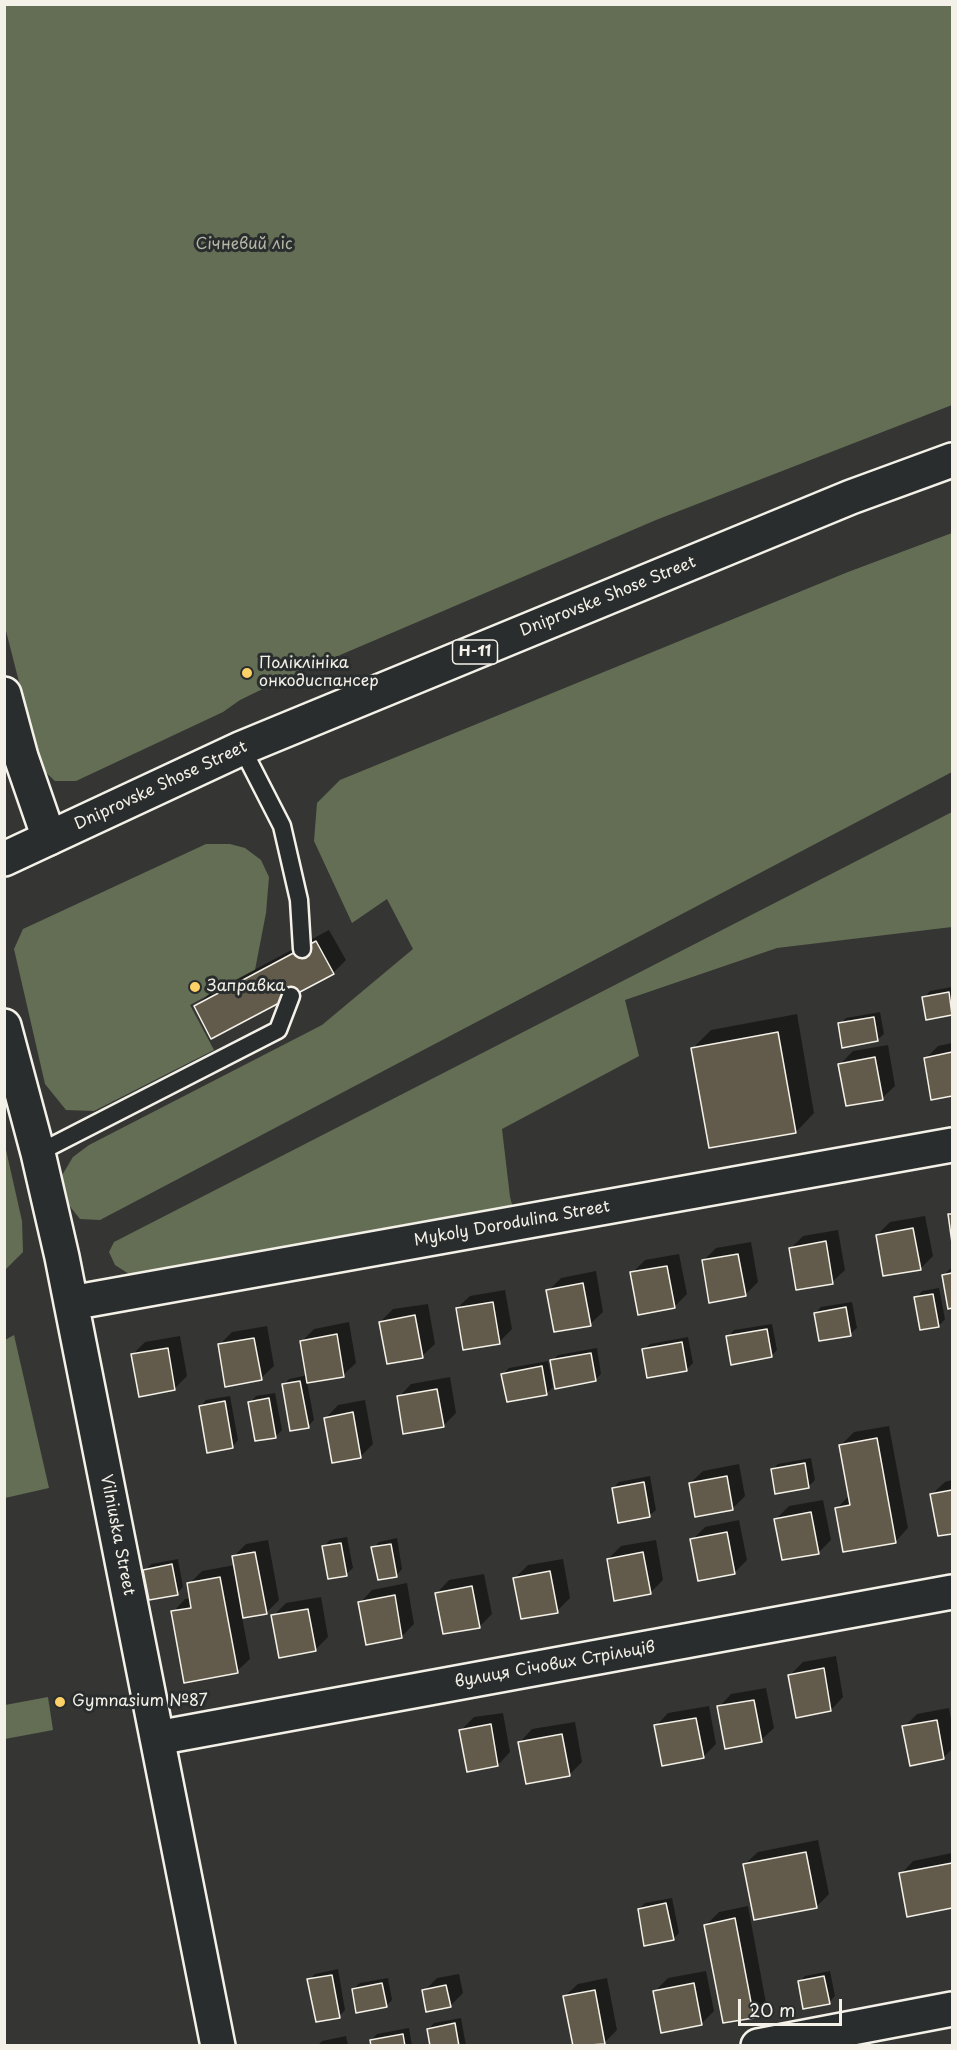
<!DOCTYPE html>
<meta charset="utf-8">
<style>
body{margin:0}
#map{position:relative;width:957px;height:2050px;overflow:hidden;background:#353634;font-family:"Playpen Sans",sans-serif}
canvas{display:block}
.frame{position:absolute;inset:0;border:6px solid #f4f1e8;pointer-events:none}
.scale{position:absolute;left:738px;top:1999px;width:104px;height:27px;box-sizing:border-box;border:3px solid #f4f1e8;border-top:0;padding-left:8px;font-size:18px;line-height:21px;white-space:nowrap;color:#f4f1e8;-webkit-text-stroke:4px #2a2d2e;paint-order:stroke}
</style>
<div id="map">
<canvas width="957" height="2050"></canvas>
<div class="frame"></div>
<div class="scale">20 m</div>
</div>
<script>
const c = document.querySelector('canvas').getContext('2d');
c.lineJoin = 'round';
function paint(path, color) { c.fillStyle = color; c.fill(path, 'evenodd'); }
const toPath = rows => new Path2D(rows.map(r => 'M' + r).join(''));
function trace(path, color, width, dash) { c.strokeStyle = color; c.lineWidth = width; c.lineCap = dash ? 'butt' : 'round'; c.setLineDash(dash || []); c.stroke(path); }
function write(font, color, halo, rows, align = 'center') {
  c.font = font + ' "Playpen Sans",sans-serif'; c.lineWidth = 6; c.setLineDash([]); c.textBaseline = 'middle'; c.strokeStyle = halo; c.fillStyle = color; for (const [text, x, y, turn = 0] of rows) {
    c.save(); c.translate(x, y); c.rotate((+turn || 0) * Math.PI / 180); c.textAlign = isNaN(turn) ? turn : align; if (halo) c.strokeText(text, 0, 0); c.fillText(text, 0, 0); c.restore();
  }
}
paint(toPath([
 [4,5,952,5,952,405,656,520,277,682,240,700,223,712,76,781,55,781,41,768,5,627],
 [952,533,952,772,100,1220,80,1219,68,1204,61,1177,73,1157,89,1145,322,1025,413,949,387,899,352,923,314,841,317,803,340,780,848,572],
 [952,812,952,927,777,948,625,1000,639,1056,502,1129,510,1197,517,1223,151,1288,115,1265,109,1252,114,1242],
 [206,844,230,844,245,848,261,860,269,877,266,913,255,970,190,1005,214,1050,94,1111,66,1110,45,1084,14,949,23,929],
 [4,1141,22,1221,23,1252,5,1270],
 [14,1335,49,1488,5,1498,5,1340],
 [48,1697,53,1730,5,1739,5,1705]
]), '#646e54');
paint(toPath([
 [329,930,346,960,333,973,196,1006,209,994],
 [952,987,952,1013,927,1018,924,998,930,991],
 [880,1012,884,1034,877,1040,840,1024,846,1018],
 [797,1014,814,1113,796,1132,692,1049,711,1030],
 [952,1043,952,1095,933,1098,926,1058,938,1046],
 [888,1045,895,1086,882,1098,840,1064,853,1051],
 [925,1216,933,1256,920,1269,877,1235,890,1222],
 [838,1230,845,1270,832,1282,790,1249,803,1236],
 [751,1242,758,1282,745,1295,703,1261,716,1248],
 [679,1254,687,1294,674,1307,632,1273,645,1260],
 [950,1269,952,1269,952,1306,949,1307,944,1275],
 [596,1271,603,1312,590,1324,548,1291,561,1278],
 [939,1288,945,1319,939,1326,916,1298,922,1291],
 [505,1290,512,1329,499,1342,457,1308,470,1296],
 [852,1302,857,1328,850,1334,815,1313,821,1307],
 [428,1304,435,1344,422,1356,380,1322,393,1309],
 [349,1322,356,1363,343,1375,307,1382,314,1420,308,1426,283,1385,289,1379,308,1375,301,1342,314,1329],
 [772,1324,777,1350,771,1356,728,1337,734,1330],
 [267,1326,274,1366,261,1378,219,1345,232,1332],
 [180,1336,187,1376,174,1389,132,1355,145,1342],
 [688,1337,693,1363,687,1369,643,1350,650,1344],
 [597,1348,601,1374,595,1380,552,1361,558,1355],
 [548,1361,553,1387,547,1393,503,1374,509,1368],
 [450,1377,456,1413,444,1425,399,1397,411,1384],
 [275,1393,282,1430,276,1436,250,1403,256,1396],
 [230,1396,238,1440,232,1447,200,1407,206,1400],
 [365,1400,373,1444,361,1456,326,1418,338,1405],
 [889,1426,908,1528,896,1541,837,1508,850,1495,841,1445,854,1432],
 [811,1458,815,1480,809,1486,776,1492,772,1470,778,1464],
 [739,1464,745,1496,732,1509,690,1483,703,1471],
 [650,1476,656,1510,649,1516,613,1488,619,1482],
 [952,1480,952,1532,939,1535,932,1494,945,1482],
 [823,1500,831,1540,818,1553,776,1519,789,1506],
 [739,1520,747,1560,734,1573,692,1540,705,1527],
 [347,1537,353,1568,346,1574,323,1547,330,1540],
 [397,1538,402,1569,396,1576,373,1548,379,1542],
 [268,1540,279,1600,266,1613,242,1617,250,1659,237,1671,173,1612,185,1599,191,1598,189,1584,202,1571,235,1565,234,1556,246,1544],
 [656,1540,663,1580,650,1593,608,1559,621,1546],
 [178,1559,183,1587,177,1593,145,1571,151,1564],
 [563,1559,570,1598,557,1611,515,1578,528,1565],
 [484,1574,492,1614,479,1627,437,1593,449,1580],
 [407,1583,414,1624,402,1636,360,1603,372,1590],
 [321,1597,328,1637,315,1650,273,1616,286,1603],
 [836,1656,843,1697,831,1710,790,1675,803,1662],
 [766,1688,774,1728,761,1740,719,1707,731,1694],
 [709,1706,716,1744,703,1757,656,1726,668,1713],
 [949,1708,952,1726,952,1749,943,1758,904,1727,917,1714],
 [503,1713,510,1752,498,1765,461,1730,474,1717],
 [575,1722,582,1762,569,1775,520,1742,532,1729],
 [818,1840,829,1894,816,1907,745,1864,758,1852],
 [952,1853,952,1906,909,1915,901,1874,913,1861],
 [672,1898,679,1933,673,1939,639,1909,645,1903],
 [748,1906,766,2003,753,2016,706,1925,719,1912],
 [338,1969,345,2010,339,2016,309,1980,315,1974],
 [706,1971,714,2011,701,2024,655,1991,668,1978],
 [830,1971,835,1996,829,2002,799,1982,805,1976],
 [459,1974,463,1993,450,2006,424,1991,437,1978],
 [388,1978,392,2000,386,2006,353,1989,360,1983],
 [607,1978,617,2030,604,2043,574,2046,565,1996,578,1984],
 [461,2018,466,2046,431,2046,428,2030,434,2023],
 [409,2028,412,2046,372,2046,371,2040,377,2034],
 [346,2036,348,2046,317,2046,322,2041]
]), '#0007');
const building = toPath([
 [316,941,334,974,211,1039,194,1006,316,941],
 [949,992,952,1015,926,1020,922,997,949,992],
 [874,1017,878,1041,842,1048,838,1023,874,1017],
 [778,1032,796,1133,709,1148,691,1048,778,1032],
 [952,1052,952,1096,931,1100,924,1058,952,1052],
 [875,1057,883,1100,846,1106,838,1064,875,1057],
 [948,1214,952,1214,952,1243,948,1214],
 [913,1228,921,1270,883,1276,876,1235,913,1228],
 [826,1241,833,1284,796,1290,789,1248,826,1241],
 [738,1254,746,1296,709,1303,702,1260,738,1254],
 [667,1266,675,1308,638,1315,630,1272,667,1266],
 [952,1273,952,1308,948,1309,942,1275,952,1273],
 [583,1283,591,1326,554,1332,546,1290,583,1283],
 [933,1294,939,1327,920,1330,914,1297,933,1294],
 [493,1302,500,1344,463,1350,456,1308,493,1302],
 [846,1307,851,1336,819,1341,814,1313,846,1307],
 [415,1315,423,1358,387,1364,379,1322,415,1315],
 [767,1329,772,1357,731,1365,726,1336,767,1329],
 [337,1334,344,1377,307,1383,300,1341,337,1334],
 [254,1338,262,1380,225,1387,218,1344,254,1338],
 [682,1342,687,1371,647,1378,642,1349,682,1342],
 [168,1348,175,1390,139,1397,131,1354,168,1348],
 [591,1353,596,1381,555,1389,550,1360,591,1353],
 [542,1366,547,1395,507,1402,501,1374,542,1366],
 [300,1381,309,1428,290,1431,282,1384,300,1381],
 [437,1389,444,1427,403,1434,397,1396,437,1389],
 [269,1398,276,1438,255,1441,248,1402,269,1398],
 [225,1401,233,1448,207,1453,199,1406,225,1401],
 [353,1412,361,1458,332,1463,324,1418,353,1412],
 [877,1438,896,1543,843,1552,835,1508,850,1505,839,1445,877,1438],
 [805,1463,809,1488,775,1494,771,1469,805,1463],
 [727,1476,733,1510,695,1517,689,1483,727,1476],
 [644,1482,650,1517,618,1523,612,1488,644,1482],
 [952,1490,952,1534,938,1536,930,1494,952,1490],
 [811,1512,819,1554,782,1560,774,1519,811,1512],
 [727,1532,735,1574,698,1581,690,1539,727,1532],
 [341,1543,347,1576,328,1579,322,1546,341,1543],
 [391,1544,397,1577,378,1580,371,1547,391,1544],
 [255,1552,267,1614,243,1618,232,1556,255,1552],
 [643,1552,651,1594,614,1601,607,1559,643,1552],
 [172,1564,178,1595,149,1600,143,1570,172,1564],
 [550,1571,558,1613,521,1619,513,1578,550,1571],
 [220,1577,238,1673,184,1683,171,1611,191,1608,187,1583,220,1577],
 [472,1586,480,1628,443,1634,435,1593,472,1586],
 [395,1595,402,1638,366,1645,358,1602,395,1595],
 [308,1609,316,1651,279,1658,271,1615,308,1609],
 [824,1668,831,1711,796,1718,788,1675,824,1668],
 [754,1700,762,1742,725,1749,717,1706,754,1700],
 [696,1718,704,1758,662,1766,654,1725,696,1718],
 [937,1720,944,1759,910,1766,902,1726,937,1720],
 [491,1724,498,1766,467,1772,459,1730,491,1724],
 [562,1734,570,1776,526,1784,518,1742,562,1734],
 [806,1852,817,1908,754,1920,743,1864,806,1852],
 [952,1863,952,1908,907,1917,899,1873,952,1863],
 [666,1903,674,1940,644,1946,638,1909,666,1903],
 [735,1918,754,2018,723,2023,704,1925,735,1918],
 [332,1975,340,2018,316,2022,307,1979,332,1975],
 [824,1976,830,2004,803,2009,798,1981,824,1976],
 [382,1983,387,2007,356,2013,352,1989,382,1983],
 [694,1983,702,2025,661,2033,653,1991,694,1983],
 [446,1985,451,2007,426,2012,422,1990,446,1985],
 [595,1990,605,2044,573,2046,563,1996,595,1990],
 [455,2023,459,2046,430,2046,427,2029,455,2023],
 [403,2034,405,2046,371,2046,370,2040,403,2034]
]);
paint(building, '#625a4a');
trace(building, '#f4f1e8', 1.5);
const service = toPath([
 [242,748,282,826,299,900,302,949],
 [38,1153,278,1030,291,996]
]);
const minor = toPath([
 [4,694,21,757,49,838],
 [4,1026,38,1153,62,1257,218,2046],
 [71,1303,952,1145],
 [157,1738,952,1592],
 [758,2046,952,2009]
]);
const primary = toPath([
 [4,859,242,748,851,497,952,460]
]);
trace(service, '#f4f1e8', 21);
trace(minor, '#f4f1e8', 38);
trace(primary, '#f4f1e8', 38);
trace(service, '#2a2d2e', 16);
trace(minor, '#2a2d2e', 33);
trace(primary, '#2a2d2e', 33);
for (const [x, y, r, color] of [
 [247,673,6,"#ffd166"],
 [195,987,6,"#ffd166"],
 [60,1702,6,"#ffd166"]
]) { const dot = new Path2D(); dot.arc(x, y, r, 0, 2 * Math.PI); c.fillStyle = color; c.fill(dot); trace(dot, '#2a2d2e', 2); }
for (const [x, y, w] of [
 [475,652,45]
]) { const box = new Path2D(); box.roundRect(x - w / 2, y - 12, w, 24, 4.5); c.fillStyle = '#2a2d2e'; c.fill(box); trace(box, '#f4f1e8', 1.5); }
write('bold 15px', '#f4f1e8', null, [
 ["Н-11",475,652]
]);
write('16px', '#b3b6a5', '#2a2d2e', [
 ["Січневий ліс",244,245]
]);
write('16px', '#f4f1e8', '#2a2d2e', [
 ["Dniprovske Shose Street",608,597,-22],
 ["Dniprovske Shose Street",161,786,-25],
 ["Mykoly Dorodulina Street",512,1224,-10],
 ["Vilniuska Street",117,1535,79],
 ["вулиця Січових Стрільців",555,1665,-10]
]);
write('16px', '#f4f1e8', '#2a2d2e', [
 ["Поліклініка",259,664],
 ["онкодиспансер",259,682],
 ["Заправка",207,987],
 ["Gymnasium №87",72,1702]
], 'left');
</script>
